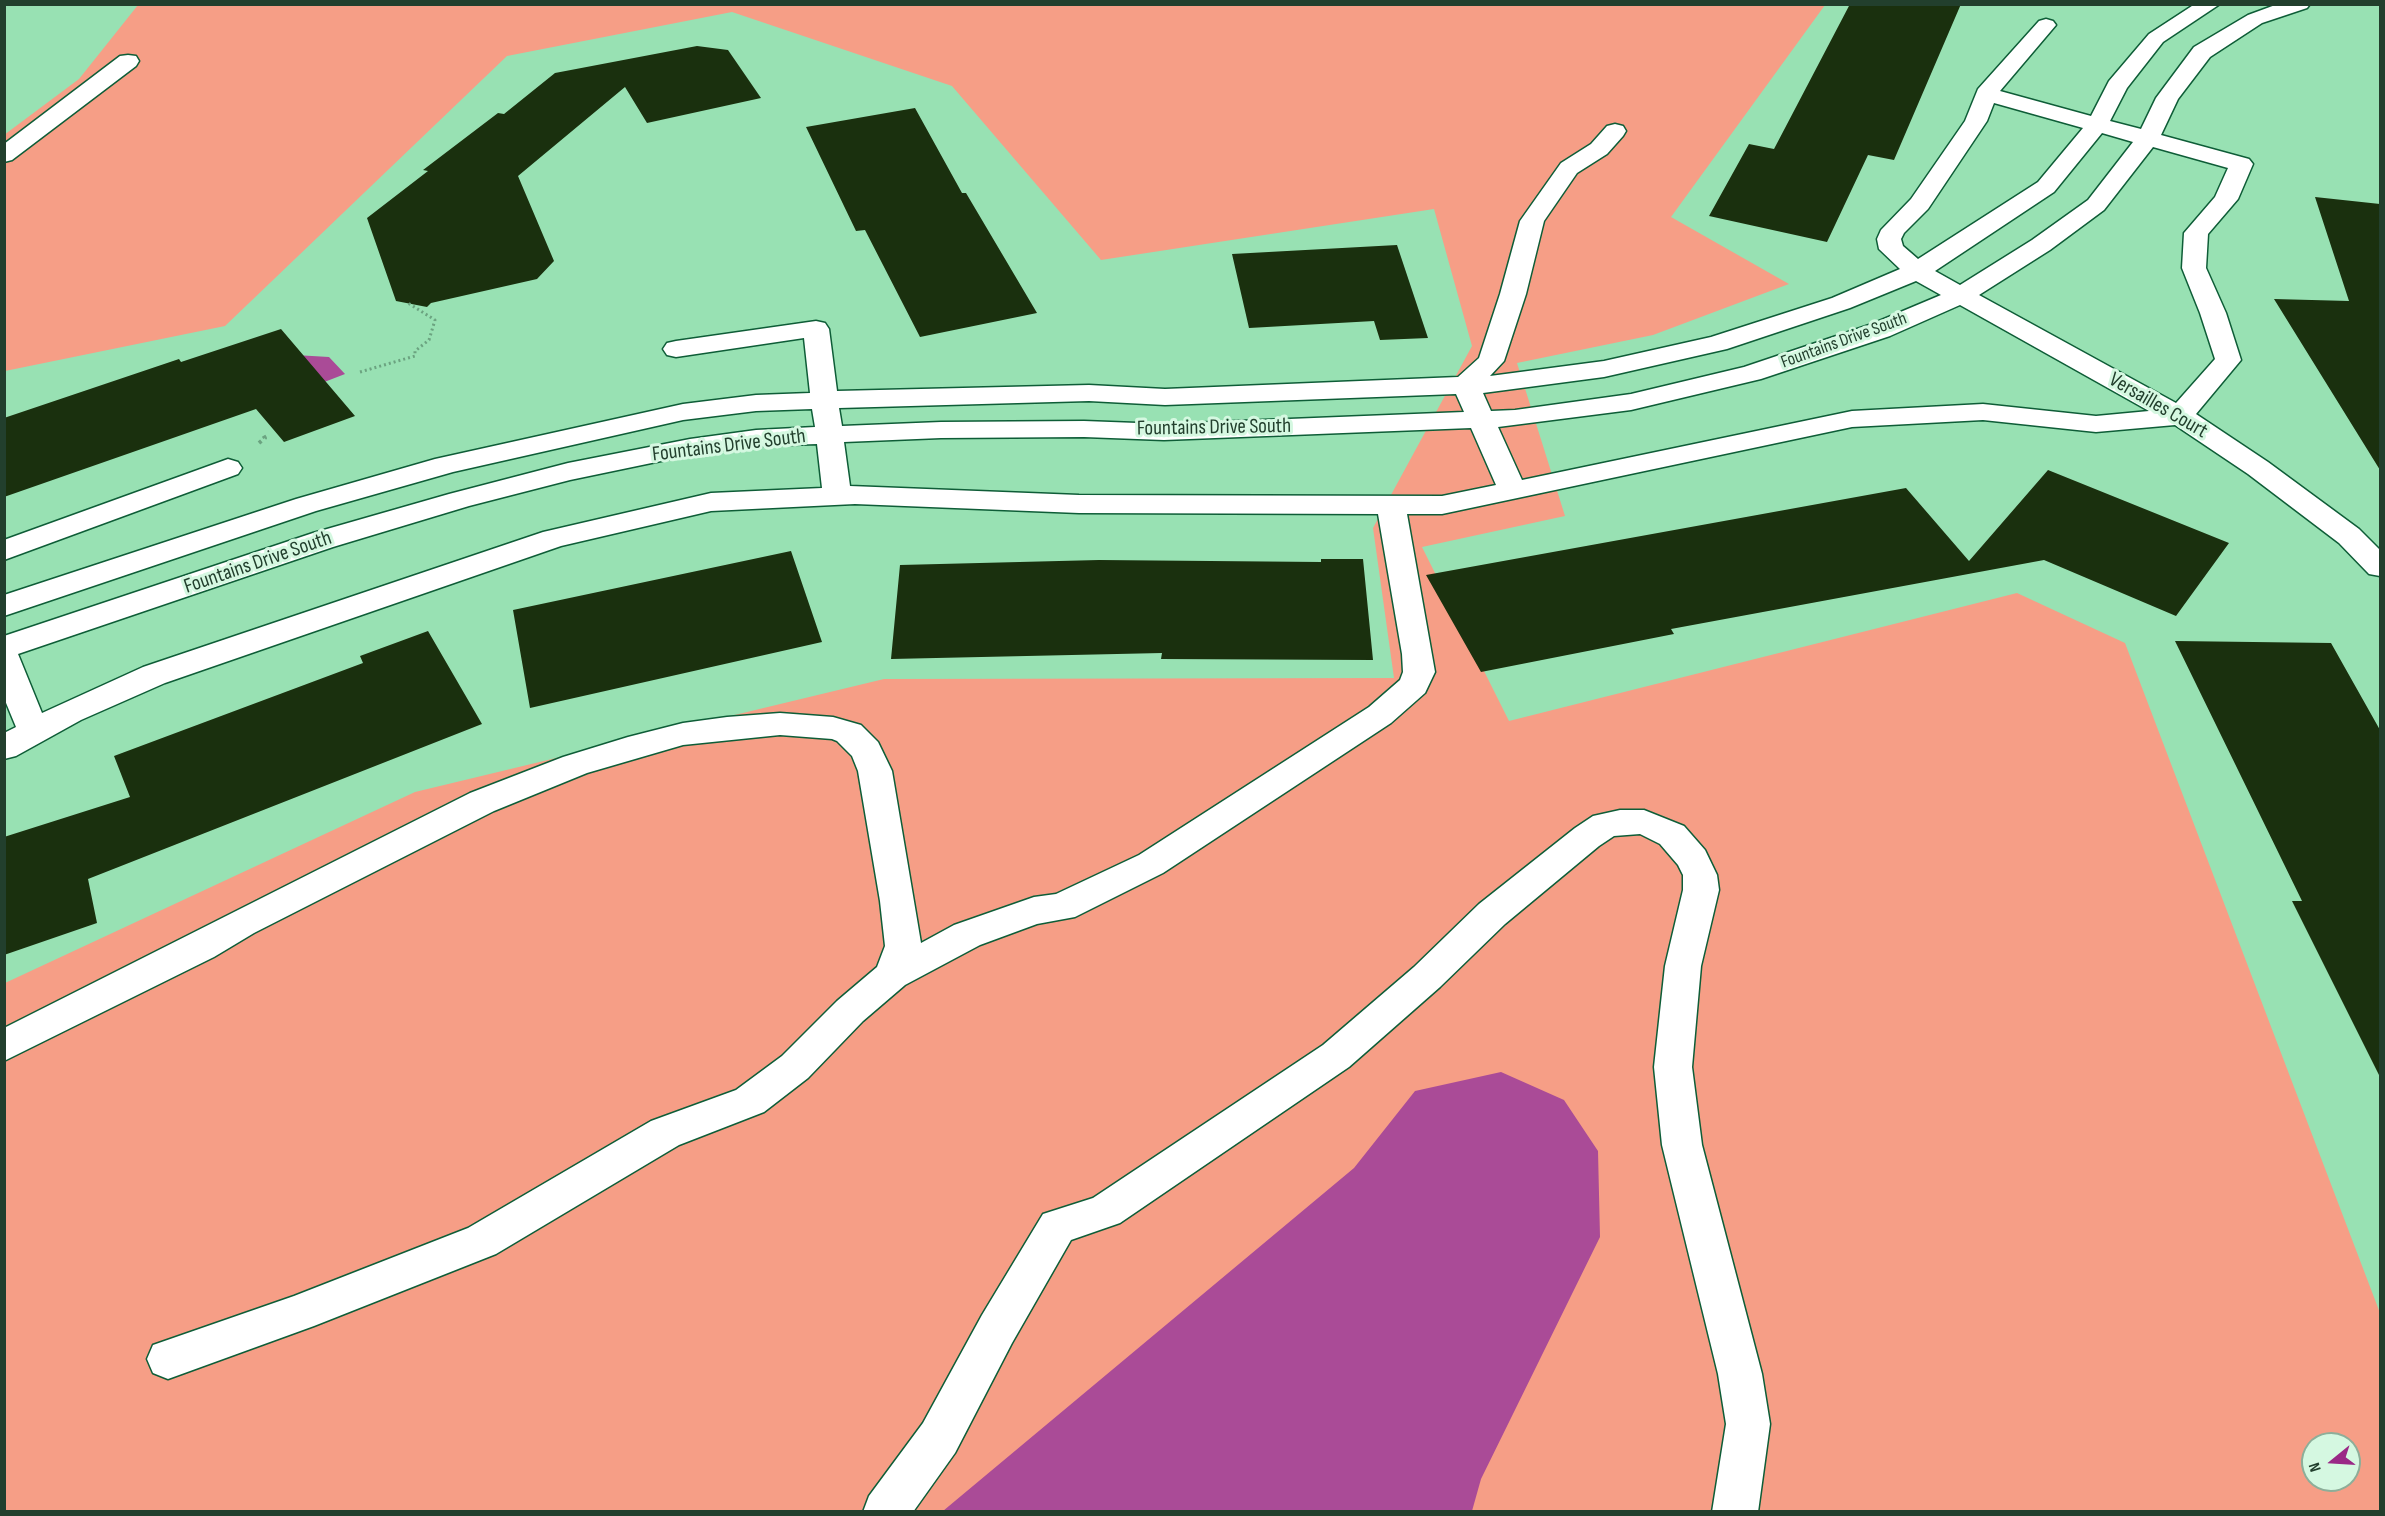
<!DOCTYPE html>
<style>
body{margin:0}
#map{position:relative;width:2385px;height:1516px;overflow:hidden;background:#98e1b3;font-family:"Sofia Sans Condensed",sans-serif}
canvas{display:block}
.frame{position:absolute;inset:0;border:6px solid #223f2d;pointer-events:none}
.north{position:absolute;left:2301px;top:1432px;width:60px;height:60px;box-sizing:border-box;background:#d5f8e1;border:2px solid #8dae99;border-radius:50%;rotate:252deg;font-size:16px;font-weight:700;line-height:24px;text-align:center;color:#223f2d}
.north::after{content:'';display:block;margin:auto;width:21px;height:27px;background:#9a2886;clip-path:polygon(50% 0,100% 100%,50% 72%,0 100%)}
</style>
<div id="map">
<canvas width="2385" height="1516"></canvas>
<div class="frame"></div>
<div class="north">N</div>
</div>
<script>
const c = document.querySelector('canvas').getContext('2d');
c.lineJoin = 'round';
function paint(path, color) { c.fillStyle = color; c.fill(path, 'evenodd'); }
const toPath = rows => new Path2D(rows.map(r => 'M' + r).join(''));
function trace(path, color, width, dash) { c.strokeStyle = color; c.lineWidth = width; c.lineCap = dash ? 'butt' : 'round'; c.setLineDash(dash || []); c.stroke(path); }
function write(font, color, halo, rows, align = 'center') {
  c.font = font + ' "Sofia Sans Condensed",sans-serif'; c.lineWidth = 6; c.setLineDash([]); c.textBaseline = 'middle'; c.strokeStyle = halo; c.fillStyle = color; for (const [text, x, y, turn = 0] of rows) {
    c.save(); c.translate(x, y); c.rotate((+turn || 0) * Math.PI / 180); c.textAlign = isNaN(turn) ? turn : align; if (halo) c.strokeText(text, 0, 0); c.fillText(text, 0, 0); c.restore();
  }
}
paint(toPath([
 [138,5,1825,5,1671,217,1789,284,1653,335,1517,363,1565,516,1422,547,1509,721,2017,593,2125,643,2380,1313,2380,1511,5,1511,5,983,415,792,884,679,1394,678,1373,528,1472,346,1434,209,1101,260,952,86,732,12,507,56,225,326,5,371,4,135,79,79],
 [2313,1444,2349,1444,2349,1480,2313,1480]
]), '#f69e86');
paint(toPath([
 [278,354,329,357,345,374,314,386],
 [1501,1072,1564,1100,1598,1151,1600,1237,1481,1479,1472,1511,943,1511,1354,1168,1415,1091]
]), '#aa4b97');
paint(toPath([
 [1850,4,1961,4,1894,160,1868,155,1827,242,1709,216,1749,144,1774,149],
 [697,46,728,50,761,98,647,123,625,87,518,176,554,261,537,279,431,303,427,307,396,301,367,218,428,171,423,170,498,113,504,114,555,73],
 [915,108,962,193,966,193,1037,313,920,337,865,230,856,231,806,127],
 [2315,197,2380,204,2380,470,2274,299,2349,301],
 [1397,245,1428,338,1380,340,1374,321,1249,328,1232,254],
 [281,329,355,416,284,442,256,409,4,497,4,418,179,359,181,362],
 [2048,470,2229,543,2176,616,2044,560,1671,629,1674,634,1481,672,1426,575,1906,488,1969,561],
 [791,551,822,642,530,708,513,610],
 [1321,559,1363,559,1373,660,1161,659,1162,653,891,659,900,565,1099,560,1321,562],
 [428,631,482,724,88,879,97,923,4,955,4,837,130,797,114,756,363,663,360,656],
 [2175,641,2331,643,2380,730,2380,1077,2292,901,2302,901]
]), '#1a300e');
const minor = toPath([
 [2195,4,2220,4,2163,42,2127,88,2110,121,2141,129,2156,98,2194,47,2248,15,2278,4,2310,4,2307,8,2262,23,2210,57,2178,99,2161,135,2249,159,2253,164,2238,199,2208,234,2206,268,2226,313,2241,360,2196,414,2268,462,2359,529,2380,550,2380,576,2369,574,2339,543,2248,474,2175,425,2096,432,1983,420,1852,427,1442,514,1407,514,1435,672,1425,693,1391,723,1163,873,1075,917,1037,924,980,945,905,985,863,1021,808,1078,764,1112,679,1145,496,1254,314,1326,168,1379,153,1373,147,1359,153,1345,294,1296,468,1228,651,1121,736,1090,782,1056,837,1001,877,967,885,946,880,901,858,771,852,756,837,741,832,739,780,735,683,745,587,773,494,811,254,933,214,957,4,1061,4,1028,470,793,563,757,628,737,683,723,727,717,780,713,833,717,861,725,878,742,892,771,921,943,954,925,1034,897,1056,894,1139,855,1369,707,1400,680,1403,672,1402,654,1378,514,1079,513,855,504,711,511,561,546,165,683,81,720,16,756,4,759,4,733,16,727,4,698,4,636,313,533,449,494,568,463,690,439,756,430,815,427,812,409,756,411,683,420,453,472,316,511,4,616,4,595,296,499,435,459,683,404,756,395,810,393,804,338,676,357,667,355,663,349,667,343,676,341,816,321,825,323,829,329,837,391,1089,385,1165,389,1458,377,1479,358,1500,294,1520,221,1561,163,1591,144,1607,126,1615,124,1623,126,1626,131,1623,136,1607,154,1577,173,1544,221,1526,294,1504,361,1490,376,1604,361,1711,337,1832,298,1900,269,1879,249,1877,239,1881,230,1911,199,1965,121,1978,89,2039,21,2046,19,2053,21,2056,25,2000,91,2091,116,2109,81,2149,34,2195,4],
 [1994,103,2083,128,2038,182,1918,259,1903,246,1901,239,1904,233,1928,209,1987,121,1994,103],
 [2102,133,2133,142,2088,200,2032,240,1960,285,1935,271,2054,192,2102,133],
 [2153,147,2228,168,2215,197,2184,233,2182,268,2200,313,2215,359,2176,403,1979,295,2050,250,2104,210,2153,147],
 [1916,281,1941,295,1872,324,1744,367,1631,394,1515,410,1491,411,1483,393,1604,377,1727,349,1850,308,1916,281],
 [1960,305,2149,411,2096,416,1983,404,1852,411,1522,480,1498,427,1631,410,1761,379,1890,336,1960,305],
 [1456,394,1464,412,1164,424,1084,421,941,422,842,426,839,408,1089,401,1165,405,1456,394],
 [1471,428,1496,485,1442,496,1079,495,850,486,844,442,941,438,1084,437,1164,440,1471,428],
 [817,444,822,488,711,493,543,532,143,667,42,713,18,654,333,547,469,506,570,480,690,455,756,446,817,444],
 [128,55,136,56,139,61,136,66,12,160,4,162,4,144,120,56,128,55],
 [228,459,238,462,242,468,238,474,4,560,4,540,228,459],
 [1620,810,1644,810,1684,826,1705,850,1717,875,1719,890,1701,966,1692,1067,1702,1145,1762,1374,1770,1424,1758,1512,1712,1512,1726,1424,1718,1374,1662,1145,1654,1067,1665,966,1683,890,1683,875,1678,865,1660,844,1640,834,1614,836,1599,846,1505,924,1440,987,1349,1067,1120,1223,1071,1240,1012,1343,955,1453,913,1512,863,1512,869,1496,923,1423,982,1315,1043,1214,1093,1198,1323,1045,1414,967,1479,904,1575,828,1593,816,1620,810]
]);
trace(minor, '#0e5d37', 3);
trace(toPath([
 [360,372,415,356,415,351,429,340,435,320,408,303]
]), '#6ba380', 3, [2, 3]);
trace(toPath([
 [259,443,265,438,262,433]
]), '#6ba380', 4, [3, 4.5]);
paint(minor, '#fff');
write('18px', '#223f2d', '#d5f8e1', [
 ["Fountains Drive South",1844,341,-20]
]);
write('21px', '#223f2d', '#d5f8e1', [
 ["Versailles Court",2158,406,30],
 ["Fountains Drive South",1214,428,-1],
 ["Fountains Drive South",729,446,-7],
 ["Fountains Drive South",258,563,-19]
]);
</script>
